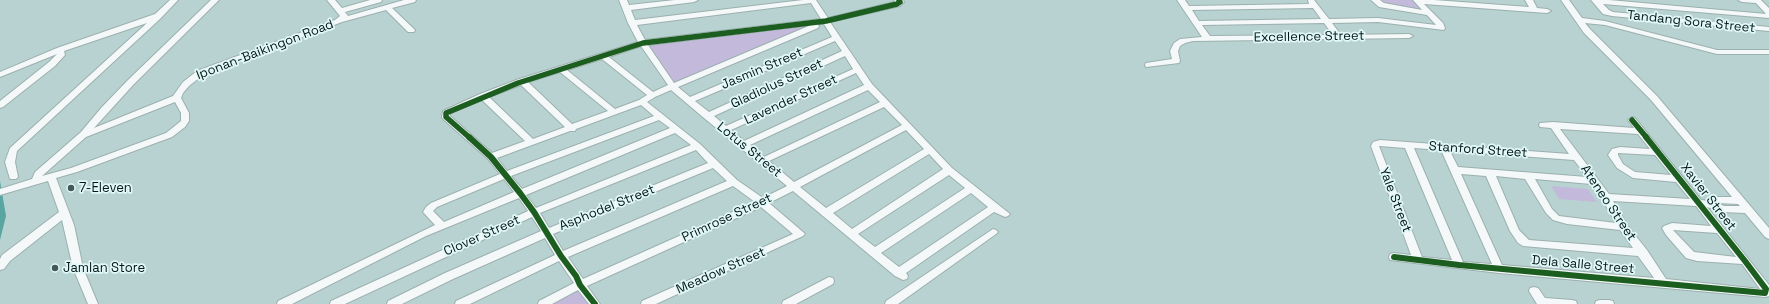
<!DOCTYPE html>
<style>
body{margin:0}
canvas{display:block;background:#b7d2d0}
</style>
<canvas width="1769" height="304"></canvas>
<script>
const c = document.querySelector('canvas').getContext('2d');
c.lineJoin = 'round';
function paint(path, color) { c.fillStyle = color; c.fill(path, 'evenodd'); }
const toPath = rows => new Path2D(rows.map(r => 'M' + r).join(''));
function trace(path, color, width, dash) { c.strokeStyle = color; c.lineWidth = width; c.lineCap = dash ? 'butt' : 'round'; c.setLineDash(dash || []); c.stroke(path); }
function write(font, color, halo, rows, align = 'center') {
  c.font = font + ' "Space Grotesk",sans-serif'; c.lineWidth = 3.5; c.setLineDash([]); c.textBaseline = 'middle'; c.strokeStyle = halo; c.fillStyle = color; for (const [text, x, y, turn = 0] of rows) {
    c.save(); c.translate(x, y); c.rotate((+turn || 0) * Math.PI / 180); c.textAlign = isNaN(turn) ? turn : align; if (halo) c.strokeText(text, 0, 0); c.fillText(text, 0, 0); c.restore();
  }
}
paint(toPath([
 [1379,0,1415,0,1419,10,1381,4],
 [812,24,674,84,648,44],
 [1551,186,1588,189,1597,202,1559,199],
 [579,288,592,304,549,304]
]), '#c2b9db');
paint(toPath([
 [0,181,6,216,0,240]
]), '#59a5a2');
const minor = toPath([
 [170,0,178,0,161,18,17,151,15,162,18,177,16,179,10,179,5,162,10,148,147,23,64,51,65,55,55,66,3,107,0,108,0,101,49,62,57,54,0,77,0,72,57,48,155,14,170,0],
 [211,0,219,0,134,84,94,128,173,96,183,82,197,71,335,20,340,16,327,0,335,0,342,8,370,0,382,0,381,2,345,12,348,16,404,0,416,0,415,2,392,8,415,30,414,32,408,32,386,10,342,22,215,70,203,75,189,86,183,93,181,98,189,113,189,121,185,127,172,137,77,172,56,178,74,225,83,268,98,304,88,304,73,268,62,220,10,261,4,269,0,270,0,259,2,255,59,212,48,181,0,195,0,189,32,179,35,172,81,132,102,107,128,80,211,0],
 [175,102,181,113,181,121,166,133,71,168,42,176,86,137,175,102],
 [619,0,627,0,629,5,675,0,698,0,694,2,631,10,635,20,803,0,816,0,828,18,894,2,895,0,903,0,904,2,900,6,830,22,872,84,952,168,1010,214,1008,216,1005,217,994,212,906,273,908,276,907,279,903,280,895,276,793,191,769,203,803,232,805,234,803,236,656,304,641,304,642,301,793,234,761,207,587,286,600,304,589,304,578,290,552,304,538,304,539,301,574,283,559,261,470,304,455,304,456,301,555,255,545,238,453,279,402,304,387,304,388,301,445,273,541,231,532,217,345,304,330,304,331,301,528,211,519,198,426,236,292,304,277,304,278,301,435,225,423,212,426,207,431,203,500,174,488,159,443,119,442,117,443,111,480,94,519,79,638,42,628,23,619,0],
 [811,3,821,19,645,40,637,25,811,3],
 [817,24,824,24,832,37,690,97,678,87,818,28,819,26,817,24],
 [811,25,674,83,648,45,811,25],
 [835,41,842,51,709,112,695,101,835,41],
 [641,46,668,85,653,92,609,57,641,46],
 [845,56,853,69,726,126,714,116,845,56],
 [602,59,647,95,639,100,615,109,567,70,602,59],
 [560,72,608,111,572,124,528,82,560,72],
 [856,73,864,85,744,141,731,130,856,73],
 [521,85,565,127,533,139,489,97,521,85],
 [671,90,704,118,787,186,763,198,737,180,700,144,647,102,655,97,671,90],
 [868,90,880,102,764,157,750,145,868,90],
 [482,100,525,141,492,153,450,116,450,114,453,112,482,100],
 [641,105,654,116,507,171,497,158,570,131,575,131,576,129,641,105],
 [884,107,902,125,794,182,769,161,884,107],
 [659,120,670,128,522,189,511,176,659,120],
 [906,130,924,149,826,208,800,187,906,130],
 [675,133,691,145,536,208,526,195,675,133],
 [696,150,708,163,549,228,540,213,696,150],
 [929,154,943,169,852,229,833,213,929,154],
 [713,168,727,181,563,251,553,234,713,168],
 [949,175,965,188,875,247,858,234,949,175],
 [504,179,514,192,444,222,433,211,437,207,504,179],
 [733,186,755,202,583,279,568,257,733,186],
 [971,193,988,207,899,267,881,253,971,193],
 [1177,0,1185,0,1189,6,1309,4,1308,0,1314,0,1329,19,1378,18,1436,25,1427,15,1379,7,1371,0,1380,0,1384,3,1422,10,1413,0,1434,0,1529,7,1525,0,1533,0,1537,8,1547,9,1551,11,1547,13,1424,4,1443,23,1445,28,1444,30,1378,22,1332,23,1341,35,1409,34,1413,36,1409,38,1193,41,1185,43,1180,46,1178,51,1180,61,1179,63,1146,67,1145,65,1146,63,1172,59,1170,51,1174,43,1180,39,1202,37,1177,0],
 [1313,8,1321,19,1199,21,1192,10,1313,8],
 [1324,23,1333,35,1210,36,1202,25,1324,23],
 [1561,0,1569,0,1582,18,1605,21,1717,50,1769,50,1769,54,1717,54,1605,25,1585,23,1590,29,1657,96,1769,228,1769,239,1765,237,1745,213,1723,212,1707,207,1769,285,1769,296,1765,297,1499,273,1390,260,1389,257,1390,254,1394,253,1411,255,1371,146,1373,142,1380,140,1569,154,1551,128,1540,127,1539,125,1540,123,1553,122,1634,128,1628,120,1632,117,1635,118,1701,200,1708,201,1715,197,1732,197,1651,100,1584,33,1561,0],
 [1560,129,1638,134,1650,149,1620,147,1612,149,1608,155,1617,168,1633,178,1676,182,1690,199,1609,194,1560,129],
 [1379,146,1405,148,1452,260,1422,257,1379,146],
 [1414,148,1441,150,1492,264,1463,262,1414,148],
 [1450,151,1574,160,1587,177,1458,167,1450,151],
 [1618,153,1655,155,1671,175,1635,172,1623,164,1618,155,1618,153],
 [1461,174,1486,176,1510,231,1518,243,1523,246,1638,256,1654,278,1502,265,1461,174],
 [1496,176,1525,179,1546,213,1553,220,1567,224,1620,230,1633,248,1529,240,1519,230,1496,176],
 [1535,179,1591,184,1602,199,1616,223,1559,216,1552,209,1535,179],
 [1613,201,1696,206,1711,226,1672,223,1664,226,1662,228,1666,235,1686,258,1697,261,1742,264,1760,289,1666,279,1647,250,1627,225,1613,201],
 [1718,203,1738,204,1740,206,1724,206,1718,203],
 [1673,230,1717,233,1736,257,1694,252,1673,230],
 [1591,0,1609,0,1766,14,1756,3,1742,2,1738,0,1761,0,1769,8,1769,18,1603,4,1609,10,1613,12,1769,27,1769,31,1612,16,1603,14,1591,0],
 [993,229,996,230,998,232,996,234,898,304,885,304,886,301,993,229],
 [829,277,833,278,834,281,833,284,796,304,782,304,783,301,829,277],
 [1534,287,1538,288,1545,298,1572,300,1576,301,1577,304,1537,304,1529,291,1530,288,1534,287],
 [1600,300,1609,300,1613,301,1614,304,1595,304,1596,301,1600,300]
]);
trace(minor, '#9cb0af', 2);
paint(minor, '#f4f8f8');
trace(toPath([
 [1632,120,1647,138],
 [470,138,446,117,446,113,518,83,643,43,826,21,897,4,900,2,899,0]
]), '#1b5e20', 5.5);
trace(toPath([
 [469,137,491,157,520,193,534,212,561,256,576,276,580,285,595,304],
 [1394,257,1459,265,1765,293,1766,289,1745,261,1646,137]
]), '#1b5e20', 6);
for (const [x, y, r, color] of [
 [71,188,4,"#435857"],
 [55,268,4,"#435857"]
]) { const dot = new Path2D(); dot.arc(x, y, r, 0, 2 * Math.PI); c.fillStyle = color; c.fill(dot); trace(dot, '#e0f8f7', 1.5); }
write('13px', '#041616', '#e0f8f7', [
 ["Tandang Sora Street",1691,22,6],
 ["Excellence Street",1309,37,-1],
 ["Iponan-Baikingon Road",265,50,-21],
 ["Jasmin Street",762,69,-23],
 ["Gladiolus Street",777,84,-25],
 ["Lavender Street",791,100,-25],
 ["Lotus Street",749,150,39],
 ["Stanford Street",1478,150,4],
 ["Xavier Street",1708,197,52],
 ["Yale Street",1395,200,69],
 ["Ateneo Street",1608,203,56],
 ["Asphodel Street",607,208,-22],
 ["Primrose Street",727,218,-25],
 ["Clover Street",482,236,-24],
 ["Dela Salle Street",1583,265,5],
 ["Meadow Street",721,271,-24]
]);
write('13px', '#041616', '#e0f8f7', [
 ["7-Eleven",79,188],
 ["Jamlan Store",63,268]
], 'left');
</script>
